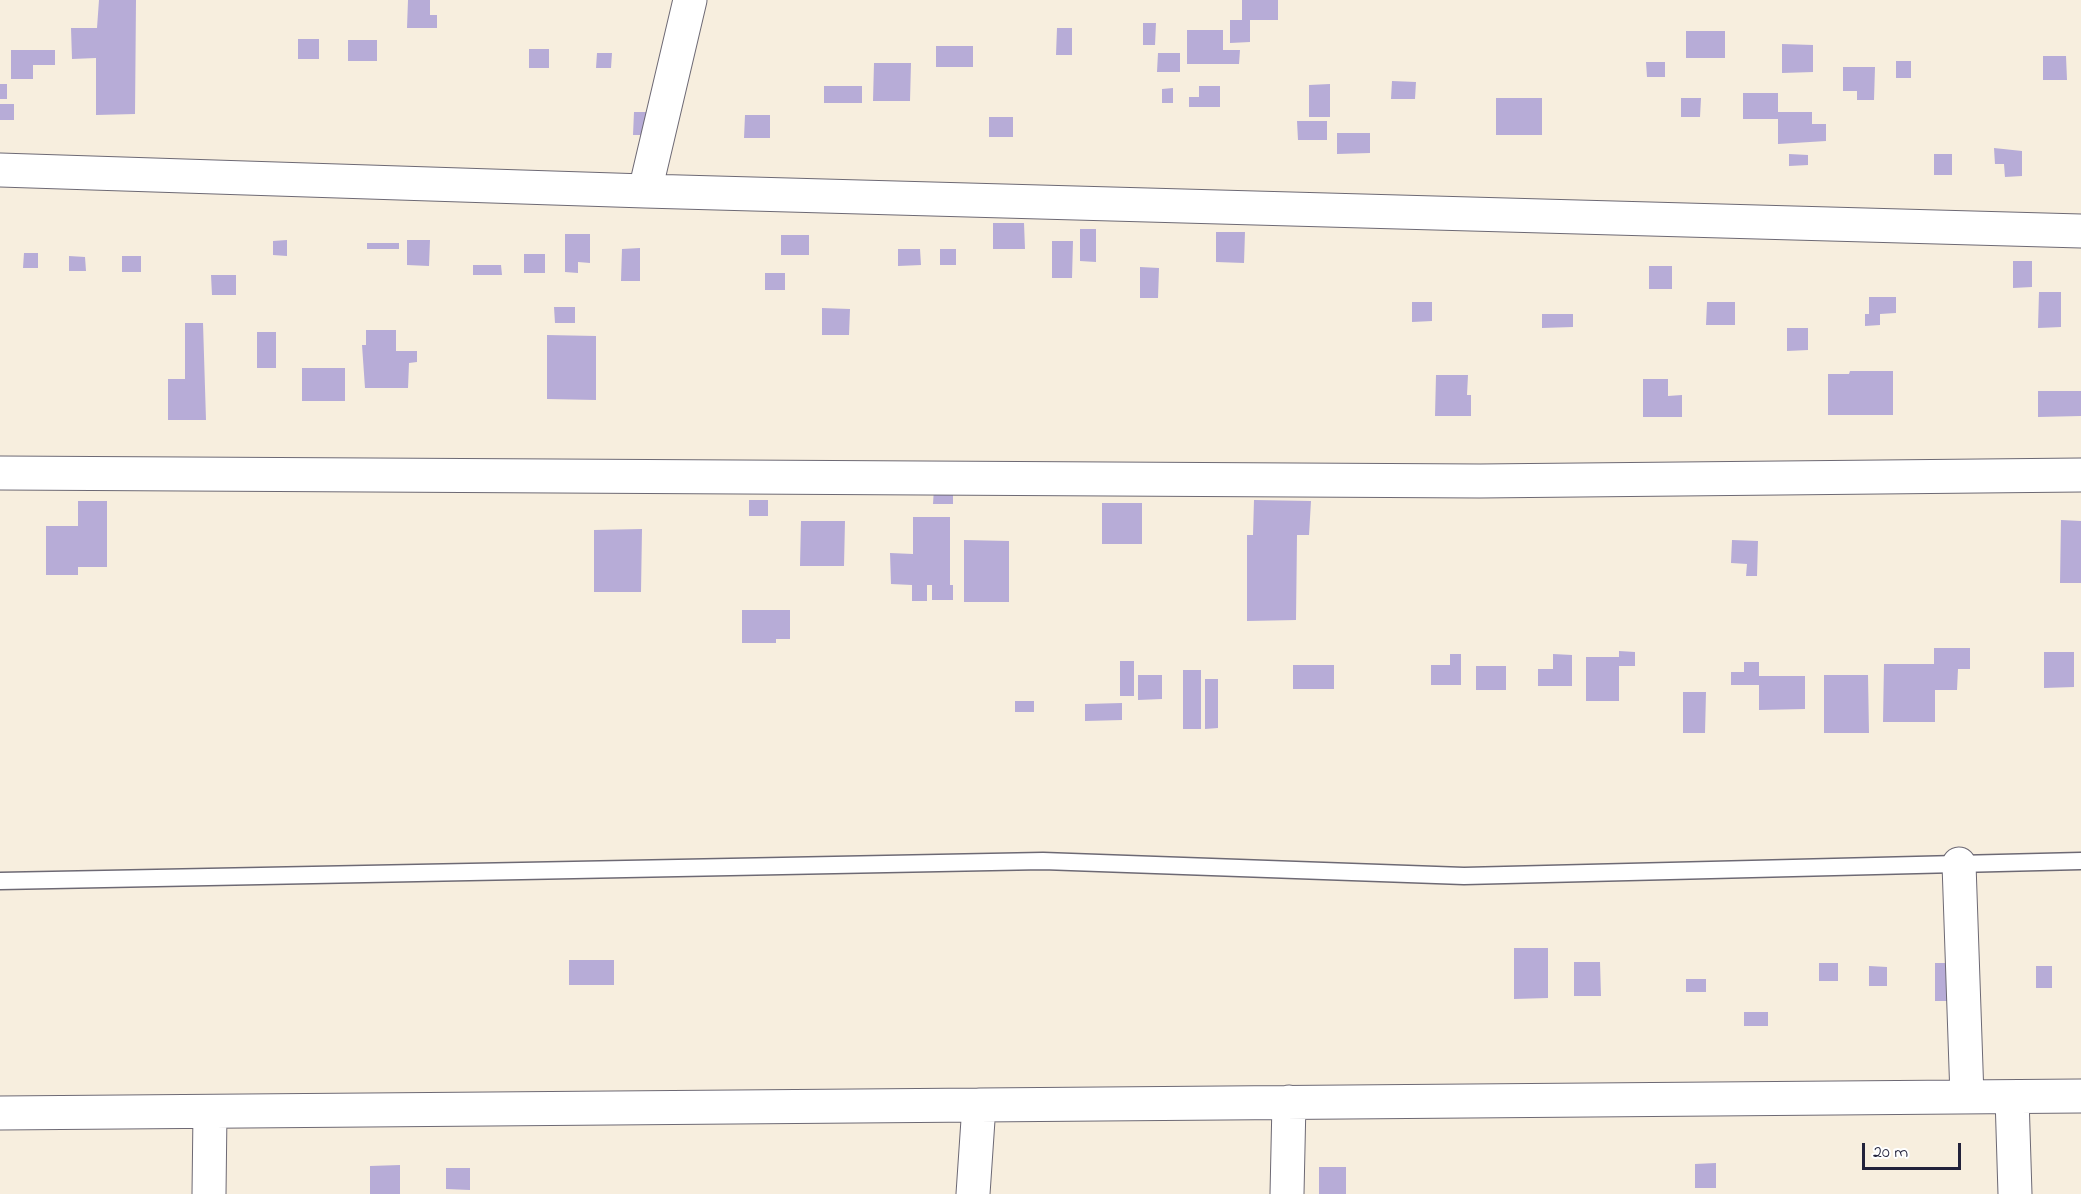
<!DOCTYPE html>
<style>
body{margin:0}
#map{position:relative;width:2081px;height:1194px;overflow:hidden;background:#f7eede;font-family:"Indie Flower",sans-serif}
canvas{display:block}
.scale{position:absolute;left:1862px;top:1143px;width:99px;height:27px;box-sizing:border-box;border:3px solid #22223b;border-top:0;padding-left:8px;font-size:18px;line-height:21px;white-space:nowrap;color:#22223b;-webkit-text-stroke:4px #fff;paint-order:stroke}
</style>
<div id="map">
<canvas width="2081" height="1194"></canvas>
<div class="scale">20 m</div>
</div>
<script>
const c = document.querySelector('canvas').getContext('2d');
c.lineJoin = 'round';
function paint(path, color) { c.fillStyle = color; c.fill(path, 'evenodd'); }
const toPath = rows => new Path2D(rows.map(r => 'M' + r).join(''));
function trace(path, color, width, dash) { c.strokeStyle = color; c.lineWidth = width; c.lineCap = dash ? 'butt' : 'round'; c.setLineDash(dash || []); c.stroke(path); }
paint(toPath([
 [99,0,136,0,135,114,96,115,96,58,72,59,71,28,97,28],
 [408,0,430,0,430,15,437,15,437,28,407,28],
 [1242,0,1278,0,1278,20,1250,20,1250,42,1230,43,1230,20,1242,20],
 [1143,23,1156,23,1155,45,1143,45],
 [1057,28,1072,28,1072,55,1056,55],
 [1187,30,1223,30,1223,50,1240,50,1239,64,1187,64],
 [1686,31,1725,31,1725,58,1686,58],
 [298,39,319,39,319,59,298,59],
 [348,40,377,40,377,61,348,61],
 [1782,44,1813,45,1813,72,1782,73],
 [936,46,973,46,973,67,936,67],
 [529,49,549,49,549,68,529,68],
 [11,50,55,50,55,65,33,65,33,79,11,79],
 [597,53,612,53,611,68,596,68],
 [1158,53,1180,53,1180,72,1157,72],
 [2043,56,2066,56,2067,80,2043,80],
 [1896,61,1911,61,1911,78,1896,78],
 [1646,62,1665,62,1665,77,1647,77],
 [874,63,911,63,910,101,873,101],
 [1843,67,1875,67,1874,100,1857,100,1857,91,1843,91],
 [1392,81,1416,82,1415,99,1391,99],
 [0,84,7,84,7,99,0,99],
 [1330,84,1330,117,1309,117,1309,85],
 [824,86,862,86,862,103,824,103],
 [1199,86,1220,86,1220,107,1189,107,1189,97,1199,97],
 [1173,88,1173,103,1162,103,1162,89],
 [1743,93,1778,93,1778,112,1812,112,1812,124,1826,124,1826,141,1778,144,1778,119,1743,119],
 [1496,98,1542,98,1542,135,1496,135],
 [1681,98,1701,98,1700,117,1681,117],
 [0,104,14,104,14,120,0,120],
 [634,112,657,112,657,135,633,135],
 [745,115,770,115,770,138,744,138],
 [989,117,1013,117,1013,137,989,137],
 [1297,121,1327,121,1327,140,1298,140],
 [1337,133,1370,133,1370,153,1337,154],
 [1994,148,2022,151,2022,176,2005,177,2004,164,1995,164],
 [1789,154,1808,155,1808,165,1789,166],
 [1934,154,1952,154,1952,175,1934,175],
 [993,223,1024,223,1025,249,993,249],
 [1080,229,1096,229,1096,262,1080,261],
 [1216,232,1245,232,1244,263,1216,262],
 [565,234,590,234,590,263,578,262,578,273,565,272],
 [781,235,809,235,809,255,781,255],
 [287,240,287,256,273,255,273,241],
 [407,240,430,240,429,266,407,265],
 [1052,241,1073,241,1072,278,1052,278],
 [367,243,399,243,399,249,367,249],
 [640,248,640,281,621,281,622,249],
 [898,249,920,249,921,265,898,266],
 [940,249,956,249,956,265,940,265],
 [24,253,38,253,38,268,23,268],
 [524,254,545,254,545,273,524,273],
 [69,256,85,257,86,271,69,271],
 [122,256,141,256,141,272,122,272],
 [2013,261,2032,261,2032,287,2013,288],
 [473,265,501,265,502,275,473,275],
 [1649,266,1672,266,1672,289,1649,289],
 [1140,267,1159,268,1158,298,1140,298],
 [765,273,785,273,785,290,765,290],
 [211,275,236,275,236,295,212,295],
 [2039,292,2061,292,2061,327,2038,328],
 [1869,297,1896,297,1896,313,1880,314,1880,325,1865,326,1865,314,1869,314],
 [1412,302,1432,302,1432,321,1412,322],
 [1707,302,1735,302,1735,325,1706,325],
 [554,307,575,307,575,323,555,323],
 [822,308,850,309,849,335,822,335],
 [1542,314,1573,314,1573,327,1542,328],
 [185,323,203,323,206,420,168,420,168,379,185,379],
 [1787,328,1808,328,1808,350,1787,351],
 [366,330,396,330,396,351,417,351,417,362,409,363,408,388,365,388,362,345,366,345],
 [257,332,276,332,276,368,257,368],
 [547,335,596,336,596,400,547,399],
 [302,368,345,368,345,401,302,401],
 [1850,371,1893,371,1893,415,1828,415,1828,374,1849,374],
 [1436,375,1468,375,1467,395,1471,395,1471,416,1435,416],
 [1643,379,1668,379,1668,396,1682,395,1682,417,1643,417],
 [2038,391,2081,391,2081,416,2038,417],
 [934,488,953,488,953,504,933,504],
 [749,500,768,500,768,516,749,516],
 [1254,500,1311,501,1309,535,1297,535,1296,620,1247,621,1247,535,1253,535],
 [78,501,107,501,107,567,78,567,78,575,46,575,46,526,78,526],
 [1102,503,1142,503,1142,544,1102,544],
 [913,517,950,517,950,585,953,585,953,600,932,600,932,585,927,585,927,601,912,601,912,585,891,584,890,553,913,554],
 [2061,520,2081,521,2081,583,2060,583],
 [801,521,845,521,844,566,800,566],
 [642,529,641,592,594,592,594,530],
 [964,540,1009,541,1009,602,964,602],
 [1732,540,1758,541,1757,576,1746,576,1747,564,1731,563],
 [742,610,790,610,790,639,776,639,776,643,742,643],
 [1934,648,1970,648,1970,669,1958,669,1957,690,1935,690,1935,722,1883,722,1884,664,1934,664],
 [1619,651,1635,652,1635,666,1619,666,1619,701,1586,701,1586,657,1619,657],
 [2044,652,2074,652,2074,687,2044,688],
 [1450,654,1461,654,1461,685,1431,685,1431,665,1450,665],
 [1553,654,1572,655,1572,686,1538,686,1538,669,1553,669],
 [1120,661,1134,661,1134,696,1120,696],
 [1744,662,1759,662,1759,676,1805,676,1805,709,1759,710,1759,685,1731,685,1731,672,1744,672],
 [1293,665,1334,665,1334,689,1293,689],
 [1476,666,1506,666,1506,690,1476,690],
 [1183,670,1201,670,1201,729,1183,729],
 [1138,675,1162,675,1162,699,1138,700],
 [1824,675,1868,675,1869,733,1824,733],
 [1205,679,1218,679,1218,728,1205,729],
 [1683,692,1706,692,1705,733,1683,733],
 [1015,701,1034,701,1034,712,1015,712],
 [1122,703,1122,720,1085,721,1085,704],
 [1514,948,1548,948,1548,998,1514,999],
 [569,960,614,960,614,985,569,985],
 [1574,962,1600,962,1601,996,1574,996],
 [1819,963,1838,963,1838,981,1819,981],
 [1935,963,1960,963,1960,1001,1935,1001],
 [1869,966,1887,967,1887,986,1869,986],
 [2036,966,2052,966,2052,988,2036,988],
 [1686,979,1706,979,1706,992,1686,992],
 [1744,1012,1768,1012,1768,1026,1744,1026],
 [1716,1163,1716,1188,1695,1188,1695,1164],
 [400,1165,400,1194,370,1194,370,1166],
 [1319,1167,1346,1167,1346,1194,1319,1194],
 [446,1168,470,1168,470,1190,446,1189]
]), '#b7acd7');
const lane = toPath([
 [0,881,1043,861,1464,876,2081,861]
]);
const street = toPath([
 [0,170,645,191,2081,231],
 [645,191,690,0],
 [0,473,1480,481,2081,475],
 [1959,864,1967,1097],
 [2012,1097,2015,1194],
 [0,1113,2081,1096],
 [209,1194,210,1112],
 [973,1194,979,1105],
 [1287,1194,1289,1102]
]);
trace(lane, '#6d6974', 19);
trace(street, '#6d6974', 35);
trace(lane, '#fff', 16);
trace(street, '#fff', 33);
</script>
